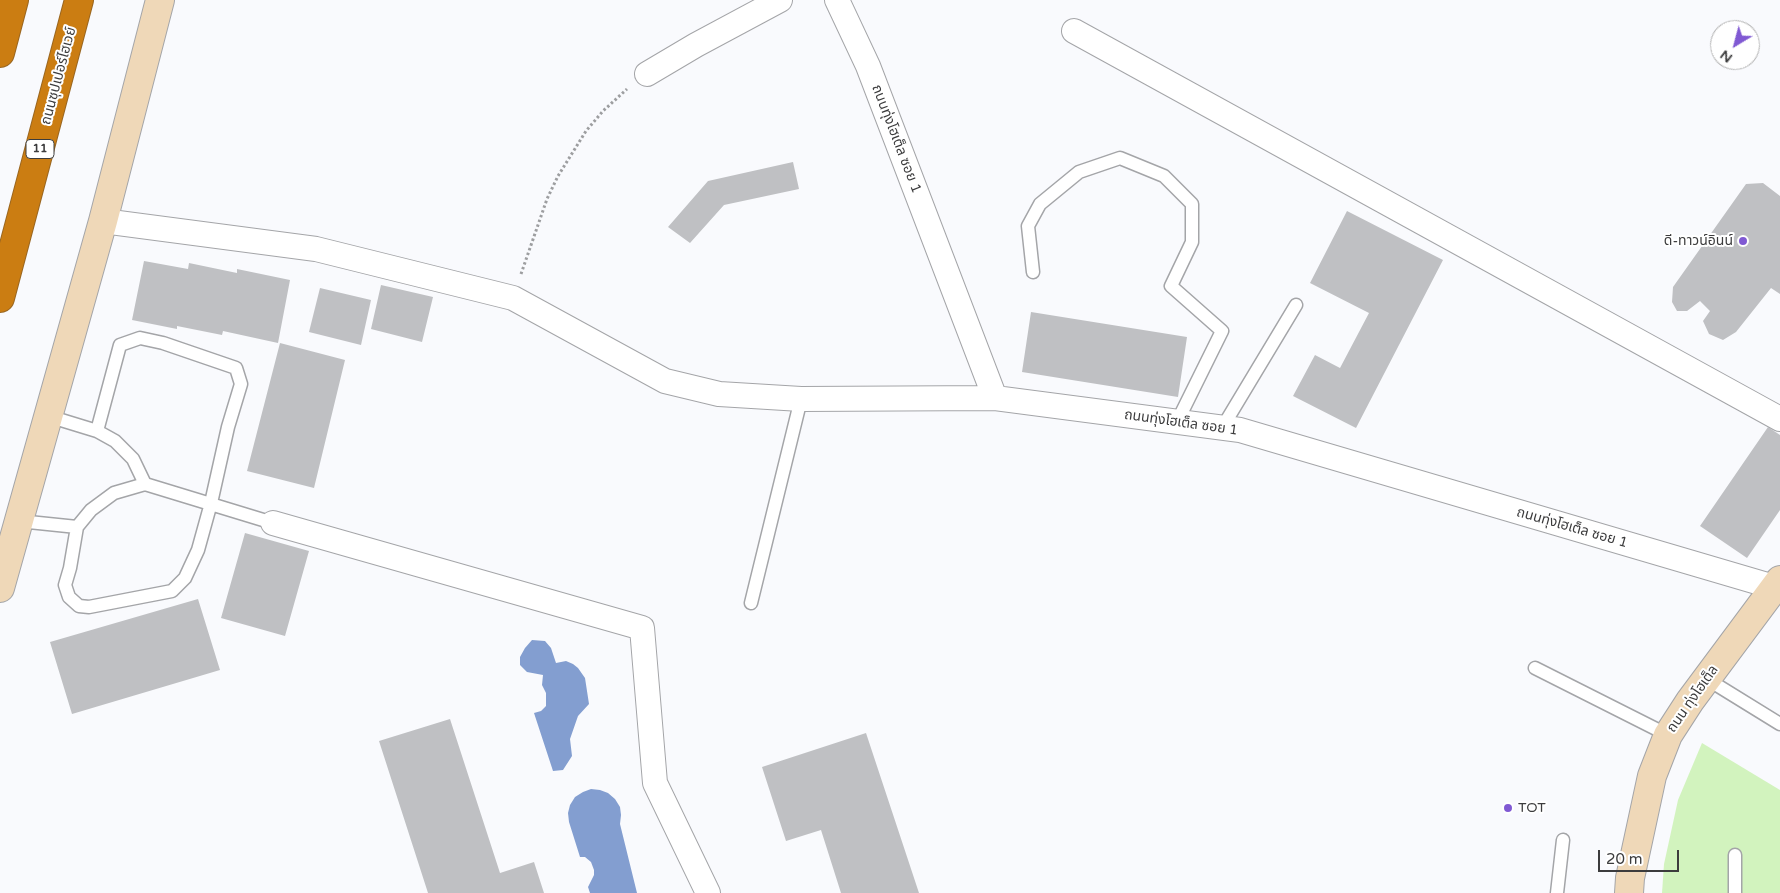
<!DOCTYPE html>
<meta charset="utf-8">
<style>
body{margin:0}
#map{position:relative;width:1780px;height:893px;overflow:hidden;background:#f9fafd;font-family:"Varela Round",sans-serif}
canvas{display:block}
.north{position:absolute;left:1710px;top:20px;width:50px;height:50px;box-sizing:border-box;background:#fff;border:1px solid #b1b1b1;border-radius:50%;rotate:217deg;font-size:14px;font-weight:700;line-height:20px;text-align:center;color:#3c3c3d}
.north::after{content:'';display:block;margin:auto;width:18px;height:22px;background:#8059d3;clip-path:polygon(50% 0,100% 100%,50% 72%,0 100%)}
.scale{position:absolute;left:1598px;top:850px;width:81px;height:22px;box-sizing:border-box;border:2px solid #3c3c3d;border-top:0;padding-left:6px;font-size:15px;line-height:18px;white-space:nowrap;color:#3c3c3d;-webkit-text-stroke:4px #fff;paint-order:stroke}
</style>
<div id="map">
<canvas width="1780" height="893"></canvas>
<div class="north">N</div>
<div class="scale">20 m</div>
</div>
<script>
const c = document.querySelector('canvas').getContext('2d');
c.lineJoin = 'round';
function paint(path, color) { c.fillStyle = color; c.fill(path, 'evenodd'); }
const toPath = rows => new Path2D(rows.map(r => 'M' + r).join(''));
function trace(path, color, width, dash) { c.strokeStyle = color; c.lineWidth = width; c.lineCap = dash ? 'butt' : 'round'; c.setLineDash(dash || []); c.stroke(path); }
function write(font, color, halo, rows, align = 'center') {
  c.font = font + ' "Varela Round","Noto Sans Thai",sans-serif'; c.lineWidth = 4; c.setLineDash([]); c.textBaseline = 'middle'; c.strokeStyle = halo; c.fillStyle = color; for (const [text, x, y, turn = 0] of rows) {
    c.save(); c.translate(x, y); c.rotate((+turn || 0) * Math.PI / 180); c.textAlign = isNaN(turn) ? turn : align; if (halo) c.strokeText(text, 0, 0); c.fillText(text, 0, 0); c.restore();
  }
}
paint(toPath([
 [1702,743,1780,790,1780,893,1662,893,1664,864,1678,800]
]), '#d2f3be');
paint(toPath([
 [532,640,545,641,551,648,556,663,566,661,573,664,578,668,585,678,589,704,578,716,570,739,572,756,563,770,553,771,534,713,541,711,546,706,546,693,542,685,543,675,527,672,520,665,520,657,525,648],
 [591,789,600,790,608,793,615,799,620,807,621,815,620,824,637,893,590,893,588,887,594,875,594,870,591,862,585,857,580,857,569,822,568,813,570,805,575,797,583,792]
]), '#839ed0');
paint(toPath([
 [793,162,799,189,724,205,690,243,668,227,708,181],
 [1763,183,1780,196,1780,294,1771,288,1736,332,1723,340,1709,334,1703,321,1710,311,1700,301,1687,311,1677,311,1672,302,1673,287,1746,184],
 [1347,211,1443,260,1356,428,1293,396,1315,355,1340,368,1369,313,1310,283],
 [144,261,188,269,189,263,237,273,237,269,290,280,278,343,223,331,222,335,177,326,177,329,132,320],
 [381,285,433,297,422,342,371,329],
 [320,288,371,300,361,345,309,332],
 [1031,312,1187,337,1178,397,1022,372],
 [280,343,345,360,314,488,247,471],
 [1768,427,1780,435,1780,510,1747,558,1700,526],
 [245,533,309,551,285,636,221,618],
 [198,599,220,670,72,714,50,642],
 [450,719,500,873,534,862,544,893,428,893,379,741],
 [866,733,919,893,841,893,821,830,786,841,762,767]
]), '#bfc0c3');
const lane = toPath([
 [1033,272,1028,226,1040,204,1079,172,1120,158,1164,176,1192,204,1192,242,1171,286,1222,331,1177,422],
 [48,416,97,431,115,441,133,459,145,484,114,493,91,510,77,527,70,568,65,585,69,597,79,606,89,607,172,591,185,578,198,550,211,503,228,427,241,384,236,368,163,343,140,338,120,345,97,431],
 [1222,428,1296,305],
 [145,484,273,523],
 [19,521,77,527],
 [751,603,801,399],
 [1535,668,1668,735],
 [1707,679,1780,724],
 [1735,855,1735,893],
 [1557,893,1563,840]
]);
const street = toPath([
 [837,0,868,66,995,398],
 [1074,31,1780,419],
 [647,74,696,45,780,0],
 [103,221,316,249,513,298,665,381,719,394,801,399,995,398,1240,430,1774,587],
 [273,523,642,628,655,783,708,893]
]);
const secondary = toPath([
 [0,588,103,221,160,0],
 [1629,893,1630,878,1652,776,1668,735,1690,701,1780,580]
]);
const highway = toPath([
 [0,53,14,0],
 [0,298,79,0]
]);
trace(lane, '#a4a5a8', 15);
trace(street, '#a4a5a8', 26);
trace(secondary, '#a4a5a8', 30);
trace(highway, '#996621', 30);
trace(toPath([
 [521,274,547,199,558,176,586,131,603,111,627,89]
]), '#9d9ea0', 3, [2.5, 2.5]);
trace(lane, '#fff', 12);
trace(street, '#fff', 24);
trace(secondary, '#efd8b8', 28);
trace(highway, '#cb7d12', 28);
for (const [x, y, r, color] of [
 [1743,241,5,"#8059d3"],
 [1508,808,5,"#8059d3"]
]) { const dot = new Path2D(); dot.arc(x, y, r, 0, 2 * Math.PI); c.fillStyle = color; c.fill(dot); trace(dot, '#fff', 2); }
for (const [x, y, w] of [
 [40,149,28]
]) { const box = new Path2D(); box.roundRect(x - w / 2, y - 9.5, w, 19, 4); c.fillStyle = '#fff'; c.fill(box); trace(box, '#3c3c3d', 1); }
write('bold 12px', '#3c3c3d', null, [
 ["11",40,149]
]);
write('14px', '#3c3c3d', '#fff', [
 ["ถนนซุปเปอร์ไฮเวย์",59,76,-75],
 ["ถนนทุ่งโฮเต็ล ซอย 1",896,139,69],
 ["ถนนทุ่งโฮเต็ล ซอย 1",1181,423,8],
 ["ถนนทุ่งโฮเต็ล ซอย 1",1572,528,16],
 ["ถนน ทุ่งโฮเต็ล",1693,699,-55]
]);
write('14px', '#3c3c3d', '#fff', [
 ["ดี-ทาวน์อินน์",1733,241],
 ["TOT",1518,808,"left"]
], 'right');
</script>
